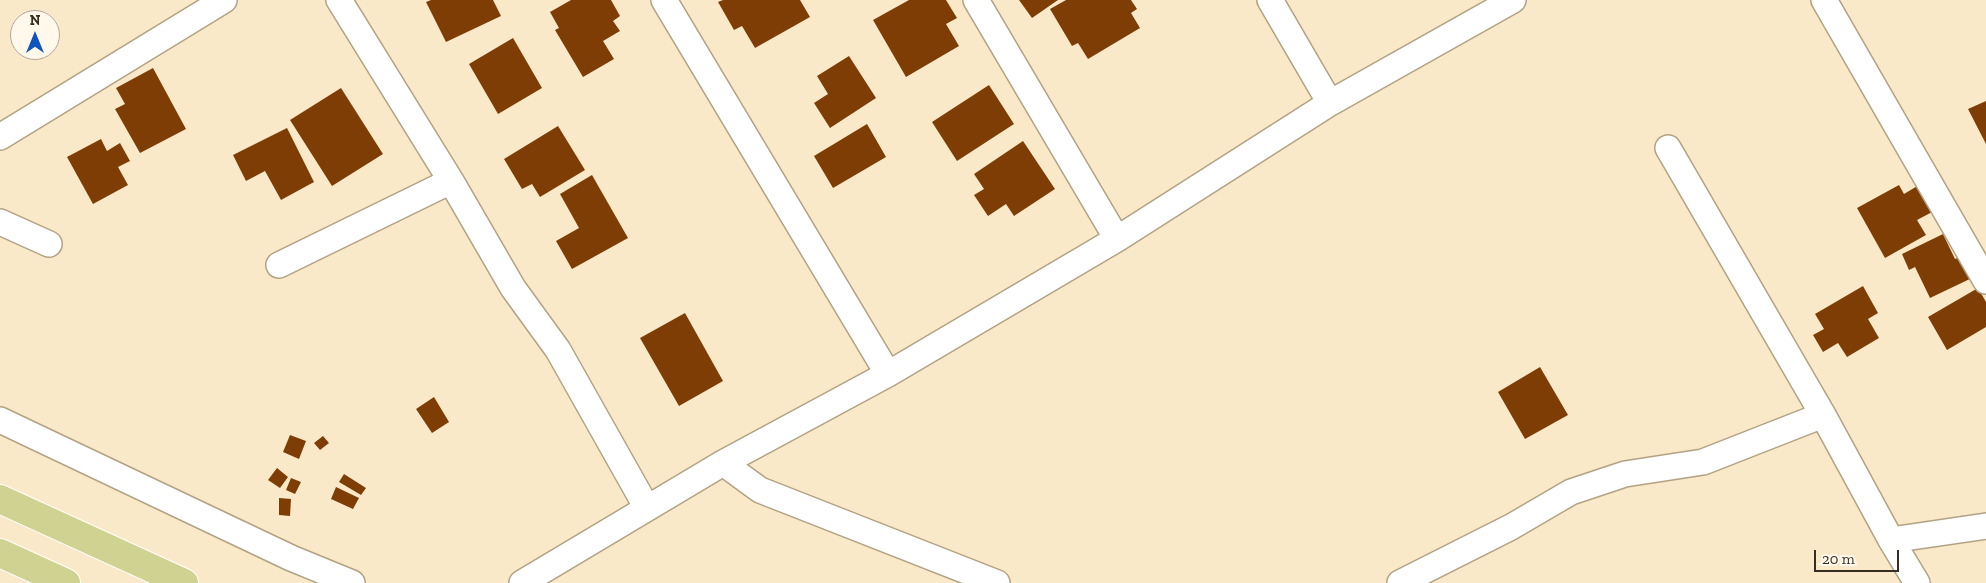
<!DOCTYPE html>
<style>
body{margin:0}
#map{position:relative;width:1986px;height:583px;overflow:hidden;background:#fae9c9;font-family:"Zilla Slab",serif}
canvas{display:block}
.north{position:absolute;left:10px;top:10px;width:50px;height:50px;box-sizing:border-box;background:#fff8eb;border:1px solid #aea79b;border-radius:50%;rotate:0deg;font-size:14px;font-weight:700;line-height:20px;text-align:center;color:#352e22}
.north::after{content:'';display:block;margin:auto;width:18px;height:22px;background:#1054bf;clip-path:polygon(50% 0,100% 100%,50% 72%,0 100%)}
.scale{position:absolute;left:1814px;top:550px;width:85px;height:22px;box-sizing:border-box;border:2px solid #352e22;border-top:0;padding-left:6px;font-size:15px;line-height:18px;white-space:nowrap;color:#352e22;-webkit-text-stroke:4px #fff8eb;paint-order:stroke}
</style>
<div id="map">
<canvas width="1986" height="583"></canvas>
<div class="north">N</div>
<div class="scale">20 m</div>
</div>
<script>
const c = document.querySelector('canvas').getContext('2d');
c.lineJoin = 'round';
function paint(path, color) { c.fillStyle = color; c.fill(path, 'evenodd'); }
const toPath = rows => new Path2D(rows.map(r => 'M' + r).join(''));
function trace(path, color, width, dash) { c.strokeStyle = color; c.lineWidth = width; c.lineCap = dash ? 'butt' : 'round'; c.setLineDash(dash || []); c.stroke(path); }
paint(toPath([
 [431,0,493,0,501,16,446,42,426,2],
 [571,0,611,0,620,16,613,21,620,31,603,41,614,59,583,77,555,30,559,28,550,12],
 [723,0,800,0,810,17,755,48,742,26,734,30,718,2],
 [909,0,946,0,957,18,946,24,959,46,906,77,873,20],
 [1019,0,1058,0,1032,18],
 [1066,0,1131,0,1137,9,1131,13,1140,28,1088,59,1078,43,1072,46,1050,9],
 [513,38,542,88,498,114,469,64],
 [849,56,876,98,830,128,814,103,828,94,817,76],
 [153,68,186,129,140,153,115,109,125,104,116,88],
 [989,85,1014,124,957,161,932,122],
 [341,88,383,154,332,186,290,120],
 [1986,101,1986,144,1968,109],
 [867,124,886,157,833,188,814,156],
 [558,126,585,170,540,197,532,184,522,189,504,159],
 [287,128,314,182,281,200,265,171,246,181,233,155],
 [101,139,107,151,120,143,130,161,118,167,128,185,93,204,67,157],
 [1023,141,1055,189,1014,216,1006,204,988,216,974,195,984,189,974,174],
 [592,175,628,238,572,269,556,241,579,228,560,194],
 [1899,185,1904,194,1919,185,1934,211,1917,220,1926,235,1885,258,1857,208],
 [1943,234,1955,259,1964,255,1974,277,1930,298,1915,267,1909,270,1902,254],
 [1863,286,1878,313,1868,319,1879,338,1847,357,1838,343,1823,352,1813,335,1824,329,1815,314],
 [1978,288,1986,302,1986,327,1947,350,1928,317],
 [685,313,723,381,679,406,640,338],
 [1540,367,1568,415,1525,439,1498,392],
 [434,397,449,422,432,433,416,409],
 [290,435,306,441,299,459,283,452],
 [323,436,329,443,320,450,314,443],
 [277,468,288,477,280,488,268,480],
 [344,474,366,488,361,495,339,482],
 [291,478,301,482,295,494,286,490],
 [336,487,359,498,353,509,331,499],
 [279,498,291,499,290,516,279,515]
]), '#7e3d05');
const minor = toPath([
 [339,0,451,181,513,288,558,350,647,508],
 [664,0,888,374],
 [976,0,1117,239],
 [1270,0,1330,103],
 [1824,0,1986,281],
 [0,137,224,0],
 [1668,148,1823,415,1891,540,1917,583],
 [0,222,49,244],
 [279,265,451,181],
 [0,420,291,558,352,583],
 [723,463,760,490,997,583],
 [1891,540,1986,526],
 [522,583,723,463,888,374,1117,239,1330,103,1513,0],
 [1400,583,1511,527,1571,492,1625,474,1703,462,1823,415]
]);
const primary = toPath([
 [0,499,184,583],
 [0,553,66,583]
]);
trace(minor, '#b2a284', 28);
trace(primary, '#fff', 30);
trace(minor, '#fff', 25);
trace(primary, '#d0d291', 28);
</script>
